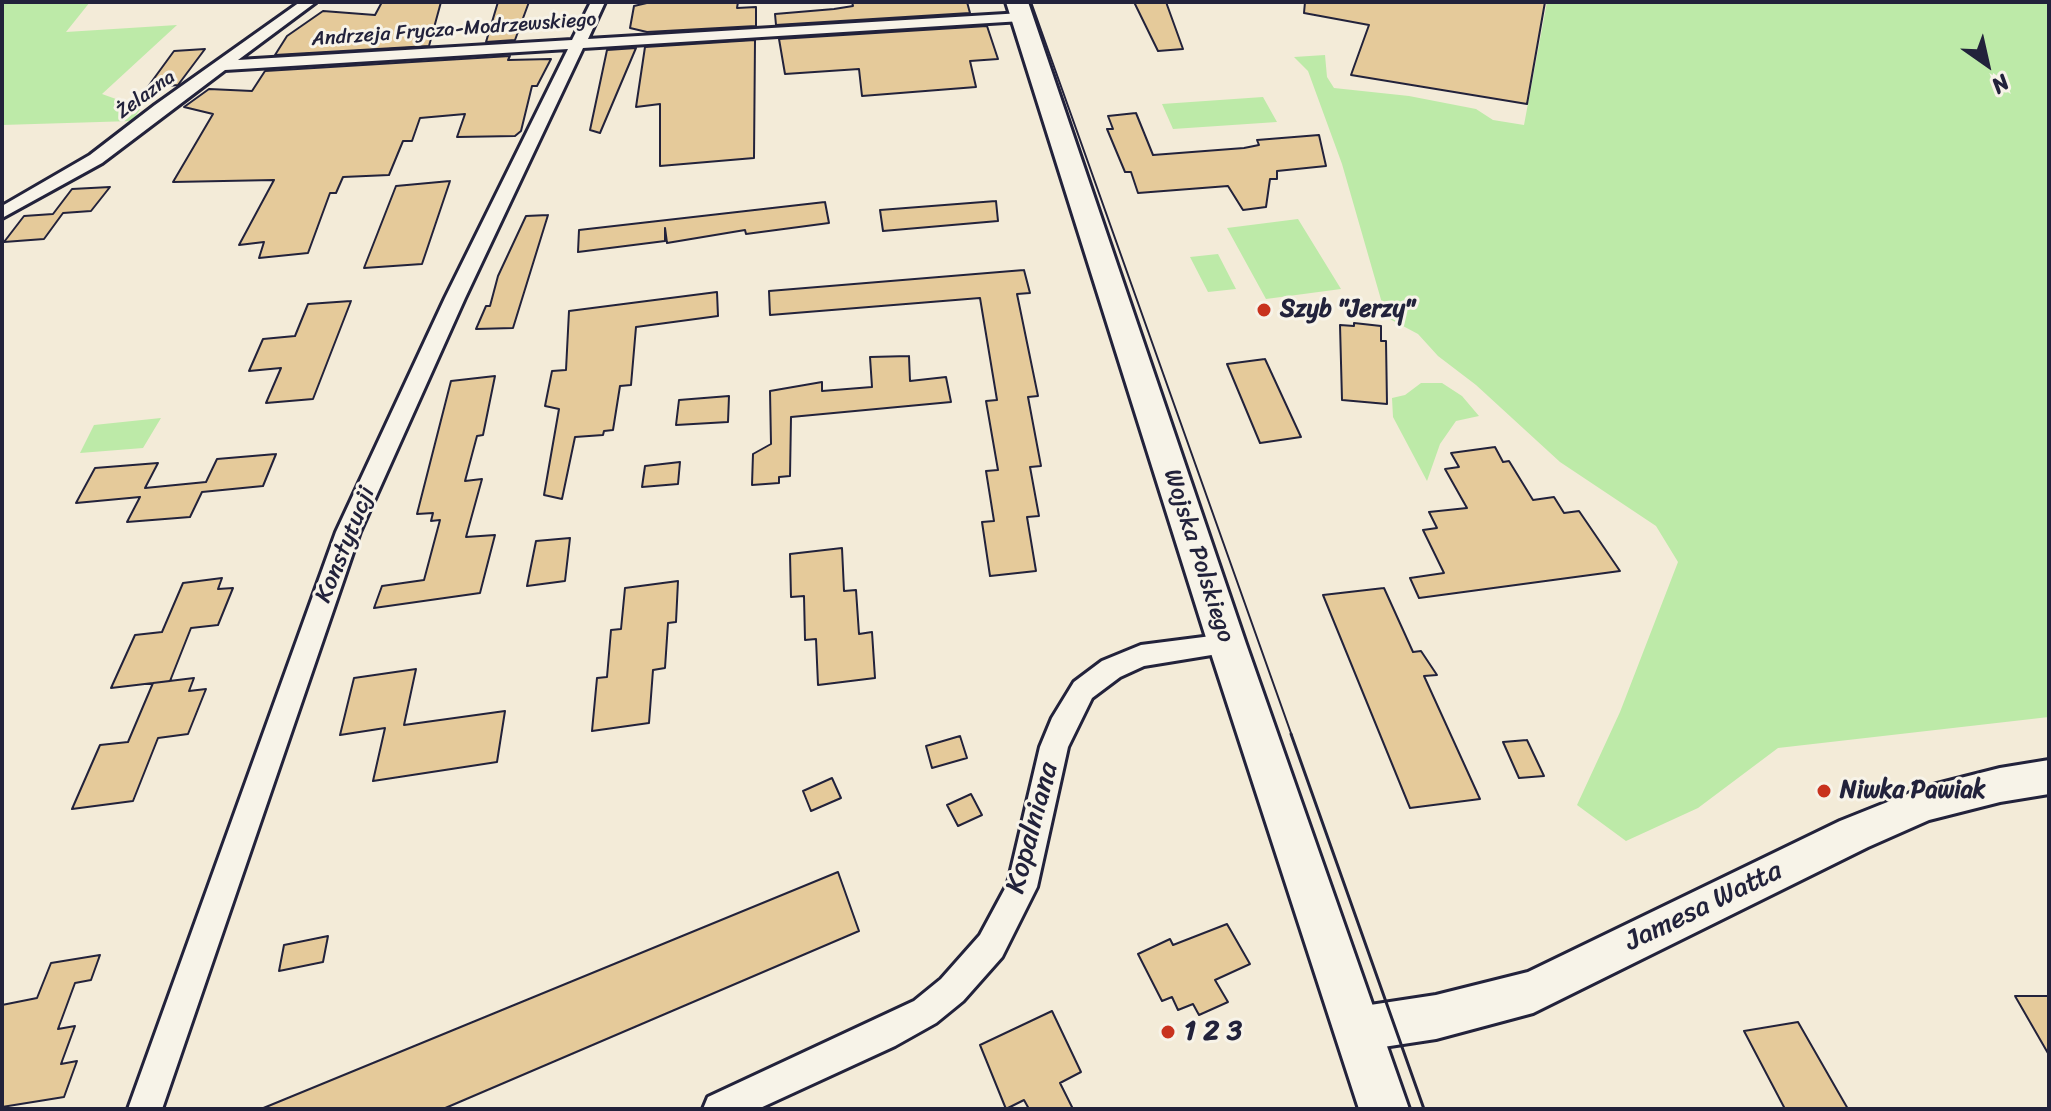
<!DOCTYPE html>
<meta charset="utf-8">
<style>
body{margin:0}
#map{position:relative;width:2051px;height:1111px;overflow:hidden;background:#f3ebd8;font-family:Sriracha,sans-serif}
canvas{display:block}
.frame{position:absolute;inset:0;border:4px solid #22223b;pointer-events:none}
.north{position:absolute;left:1947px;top:24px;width:80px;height:80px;-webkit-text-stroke:6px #f7f3e8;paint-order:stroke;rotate:146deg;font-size:22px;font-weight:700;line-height:32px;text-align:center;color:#22223b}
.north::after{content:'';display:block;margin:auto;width:28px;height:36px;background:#22223b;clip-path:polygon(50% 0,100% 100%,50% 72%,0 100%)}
</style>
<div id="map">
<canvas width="2051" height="1111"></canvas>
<div class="frame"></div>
<div class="north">N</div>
</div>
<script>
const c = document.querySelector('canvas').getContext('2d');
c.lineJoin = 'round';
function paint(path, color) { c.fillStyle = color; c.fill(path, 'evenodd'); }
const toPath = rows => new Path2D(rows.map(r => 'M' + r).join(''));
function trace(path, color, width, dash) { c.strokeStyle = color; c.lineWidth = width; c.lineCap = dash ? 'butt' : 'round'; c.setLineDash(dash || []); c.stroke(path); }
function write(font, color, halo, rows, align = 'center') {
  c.font = font + ' Sriracha,sans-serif'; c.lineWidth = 6; c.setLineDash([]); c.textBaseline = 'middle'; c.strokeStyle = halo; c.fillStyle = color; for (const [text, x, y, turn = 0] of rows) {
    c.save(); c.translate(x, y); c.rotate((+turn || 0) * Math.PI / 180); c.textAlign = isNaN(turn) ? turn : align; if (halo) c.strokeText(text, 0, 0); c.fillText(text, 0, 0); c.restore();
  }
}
paint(toPath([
 [2,2,90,2,66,32,177,25,102,94,141,108,132,121,2,125],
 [1547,2,2049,2,2049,717,1778,748,1698,808,1626,841,1577,805,1620,712,1678,562,1656,526,1560,462,1476,385,1438,356,1418,334,1386,317,1342,164,1308,71,1294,57,1325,55,1327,77,1334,88,1409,96,1476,109,1493,120,1524,125],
 [1263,97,1277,122,1173,129,1162,104],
 [1298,219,1341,289,1266,299,1227,228],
 [1218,254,1236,289,1208,292,1190,257],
 [1421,383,1442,383,1462,396,1479,416,1456,421,1440,444,1427,481,1393,417,1392,398,1405,395],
 [161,418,143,448,80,453,94,425]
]), '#bdeaa8');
const building = toPath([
 [382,2,441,2,429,46,275,55,287,36,323,11,375,15,382,2],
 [498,2,529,2,515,40,486,42,498,2],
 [651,2,738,2,737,8,756,7,756,26,647,32,630,28,634,6,651,2],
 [852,2,967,2,970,13,776,25,775,14,834,9,853,6,852,2],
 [1134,2,1166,2,1183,49,1158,51,1134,2],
 [1305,2,1545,2,1527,104,1351,75,1369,25,1304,13,1305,2],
 [987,26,998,59,970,61,976,87,862,96,859,69,785,74,779,39,987,26],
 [755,40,754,158,660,166,660,104,636,107,645,47,755,40],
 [636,48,600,133,590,130,607,50,636,48],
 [205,49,178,85,147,88,174,51,205,49],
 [510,56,508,60,551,59,537,86,532,86,521,131,515,136,457,137,465,114,420,118,412,141,403,141,389,175,343,177,336,193,330,193,308,253,259,258,264,242,239,245,274,180,173,182,213,114,184,107,209,89,252,91,265,71,510,56],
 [1136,113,1153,155,1244,148,1259,145,1257,140,1319,135,1326,166,1277,171,1277,179,1270,179,1266,207,1243,210,1228,186,1138,193,1131,172,1125,172,1107,129,1113,129,1108,116,1136,113],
 [450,181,422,264,364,268,396,186,450,181],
 [110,187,91,211,63,213,44,239,4,242,24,216,53,214,72,189,110,187],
 [996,201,998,221,883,231,880,210,996,201],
 [825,202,829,223,746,234,745,230,667,243,665,228,665,241,578,252,579,230,825,202],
 [548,215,513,328,476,329,486,306,490,306,498,276,526,216,548,215],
 [1024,270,1030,293,1017,294,1038,396,1028,397,1041,466,1030,467,1039,516,1027,517,1036,571,990,576,982,522,994,521,986,471,998,470,986,401,997,400,980,298,770,315,769,291,1024,270],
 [717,292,718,316,636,327,631,385,620,386,613,430,604,431,603,435,575,437,562,499,544,495,559,409,545,406,552,371,566,370,569,311,717,292],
 [351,301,313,399,266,403,281,368,249,371,263,339,295,336,308,304,351,301],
 [1354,323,1381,326,1381,341,1386,341,1387,404,1342,400,1340,325,1354,326,1354,323],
 [909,356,910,381,946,377,951,402,791,417,790,476,779,477,779,483,752,485,753,454,771,444,770,391,822,382,822,391,872,387,870,357,909,356],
 [1265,359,1301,437,1260,443,1227,364,1265,359],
 [495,376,483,435,477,436,465,481,482,479,466,537,495,535,480,593,374,608,382,586,424,580,440,520,431,521,433,513,417,514,451,381,495,376],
 [729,396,728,422,676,425,679,400,729,396],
 [1495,447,1503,462,1509,461,1533,500,1554,497,1564,513,1579,511,1620,571,1419,598,1410,578,1444,573,1423,530,1437,528,1429,512,1467,508,1445,469,1459,467,1451,453,1495,447],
 [276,454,263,486,202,492,190,517,127,522,140,497,76,503,95,468,158,463,145,488,206,482,217,459,276,454],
 [680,462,678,484,642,487,645,466,680,462],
 [570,538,565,581,527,586,536,541,570,538],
 [842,548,844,591,856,590,859,634,872,632,875,678,818,685,816,639,805,640,804,596,791,597,790,554,842,548],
 [222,578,218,589,233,588,218,625,191,628,170,681,111,688,135,635,162,632,183,583,222,578],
 [678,581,676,622,668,623,665,668,653,670,649,723,592,731,597,678,607,677,611,630,621,629,625,588,678,581],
 [1384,588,1413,652,1421,651,1437,675,1424,676,1480,799,1410,808,1323,595,1384,588],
 [416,669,404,725,505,711,497,762,373,781,385,728,340,735,354,678,416,669],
 [194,678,189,691,206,689,188,734,158,738,133,801,72,809,100,745,128,742,153,683,194,678],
 [960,736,967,758,932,768,926,746,960,736],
 [1527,740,1544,776,1519,778,1503,742,1527,740],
 [832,778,841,798,811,811,803,791,832,778],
 [971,794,982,815,958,826,947,805,971,794],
 [838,872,859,931,443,1109,261,1109,838,872],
 [1227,924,1250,964,1215,980,1228,1002,1199,1015,1193,1004,1178,1010,1172,997,1162,1001,1138,954,1170,939,1173,945,1227,924],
 [328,936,323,962,279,971,284,945,328,936],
 [100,955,91,980,75,983,58,1029,75,1026,61,1064,77,1061,64,1097,2,1107,2,1005,37,998,51,963,100,955],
 [2015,996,2049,996,2049,1055,2015,996],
 [1052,1011,1081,1072,1060,1083,1073,1109,1029,1109,1024,1100,1006,1109,980,1045,1052,1011],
 [1798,1022,1837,1090,1848,1109,1785,1109,1744,1031,1798,1022]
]);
paint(building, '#e5ca9a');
trace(building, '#22223b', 2);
const minor = toPath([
 [300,2,316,2,238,60,572,40,591,2,605,2,588,39,1022,13,1029,17,1022,21,583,48,465,298,360,532,162,1109,128,1109,336,532,445,298,568,49,225,70,102,163,2,218,2,206,90,155,155,105,300,2],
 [1227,634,1236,637,1240,644,1236,651,1144,666,1120,677,1092,698,1068,747,1037,887,1002,957,963,1001,936,1023,895,1046,758,1109,703,1109,708,1097,914,1001,941,979,980,935,1008,883,1040,747,1052,718,1074,682,1102,661,1141,645,1227,634]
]);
const tertiary = toPath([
 [2049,760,2049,794,2000,802,1929,820,1868,847,1533,1013,1436,1039,1357,1051,1342,1044,1335,1029,1342,1014,1357,1007,1436,995,1528,972,1840,821,1925,787,2000,768,2049,760]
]);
const secondary = toPath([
 [1006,2,1028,2,1246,644,1409,1109,1359,1109,1208,644,1006,2]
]);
trace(minor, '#22223b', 6);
trace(tertiary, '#22223b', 6);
trace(secondary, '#22223b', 6);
paint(minor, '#f7f3e8');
paint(tertiary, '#f7f3e8');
paint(secondary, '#f7f3e8');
trace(toPath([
 [1031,2,1292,736]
]), '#22223b', 2);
trace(toPath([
 [1291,734,1424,1109]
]), '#22223b', 3);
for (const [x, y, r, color] of [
 [1264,310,8,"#c8321e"],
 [1824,791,8,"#c8321e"],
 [1168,1032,8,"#c8321e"]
]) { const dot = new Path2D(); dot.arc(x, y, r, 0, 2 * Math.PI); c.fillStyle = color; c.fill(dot); trace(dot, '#f7f3e8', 3); }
write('20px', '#22223b', '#f7f3e8', [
 ["Andrzeja Frycza-Modrzewskiego",454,30,-4],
 ["Żelazna",146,95,-36]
]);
write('bold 24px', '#22223b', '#f7f3e8', [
 ["Szyb \"Jerzy\"",1280,310],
 ["Niwka Pawiak",1840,791]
], 'left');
write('24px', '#22223b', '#f7f3e8', [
 ["Konstytucji",346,545,-68],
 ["Wojska Polskiego",1198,556,72]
]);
write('28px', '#22223b', '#f7f3e8', [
 ["Kopalniana",1033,828,-75],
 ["Jamesa Watta",1704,907,-26]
]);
write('bold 28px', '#22223b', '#f7f3e8', [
 ["1 2 3",1184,1032]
], 'left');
</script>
